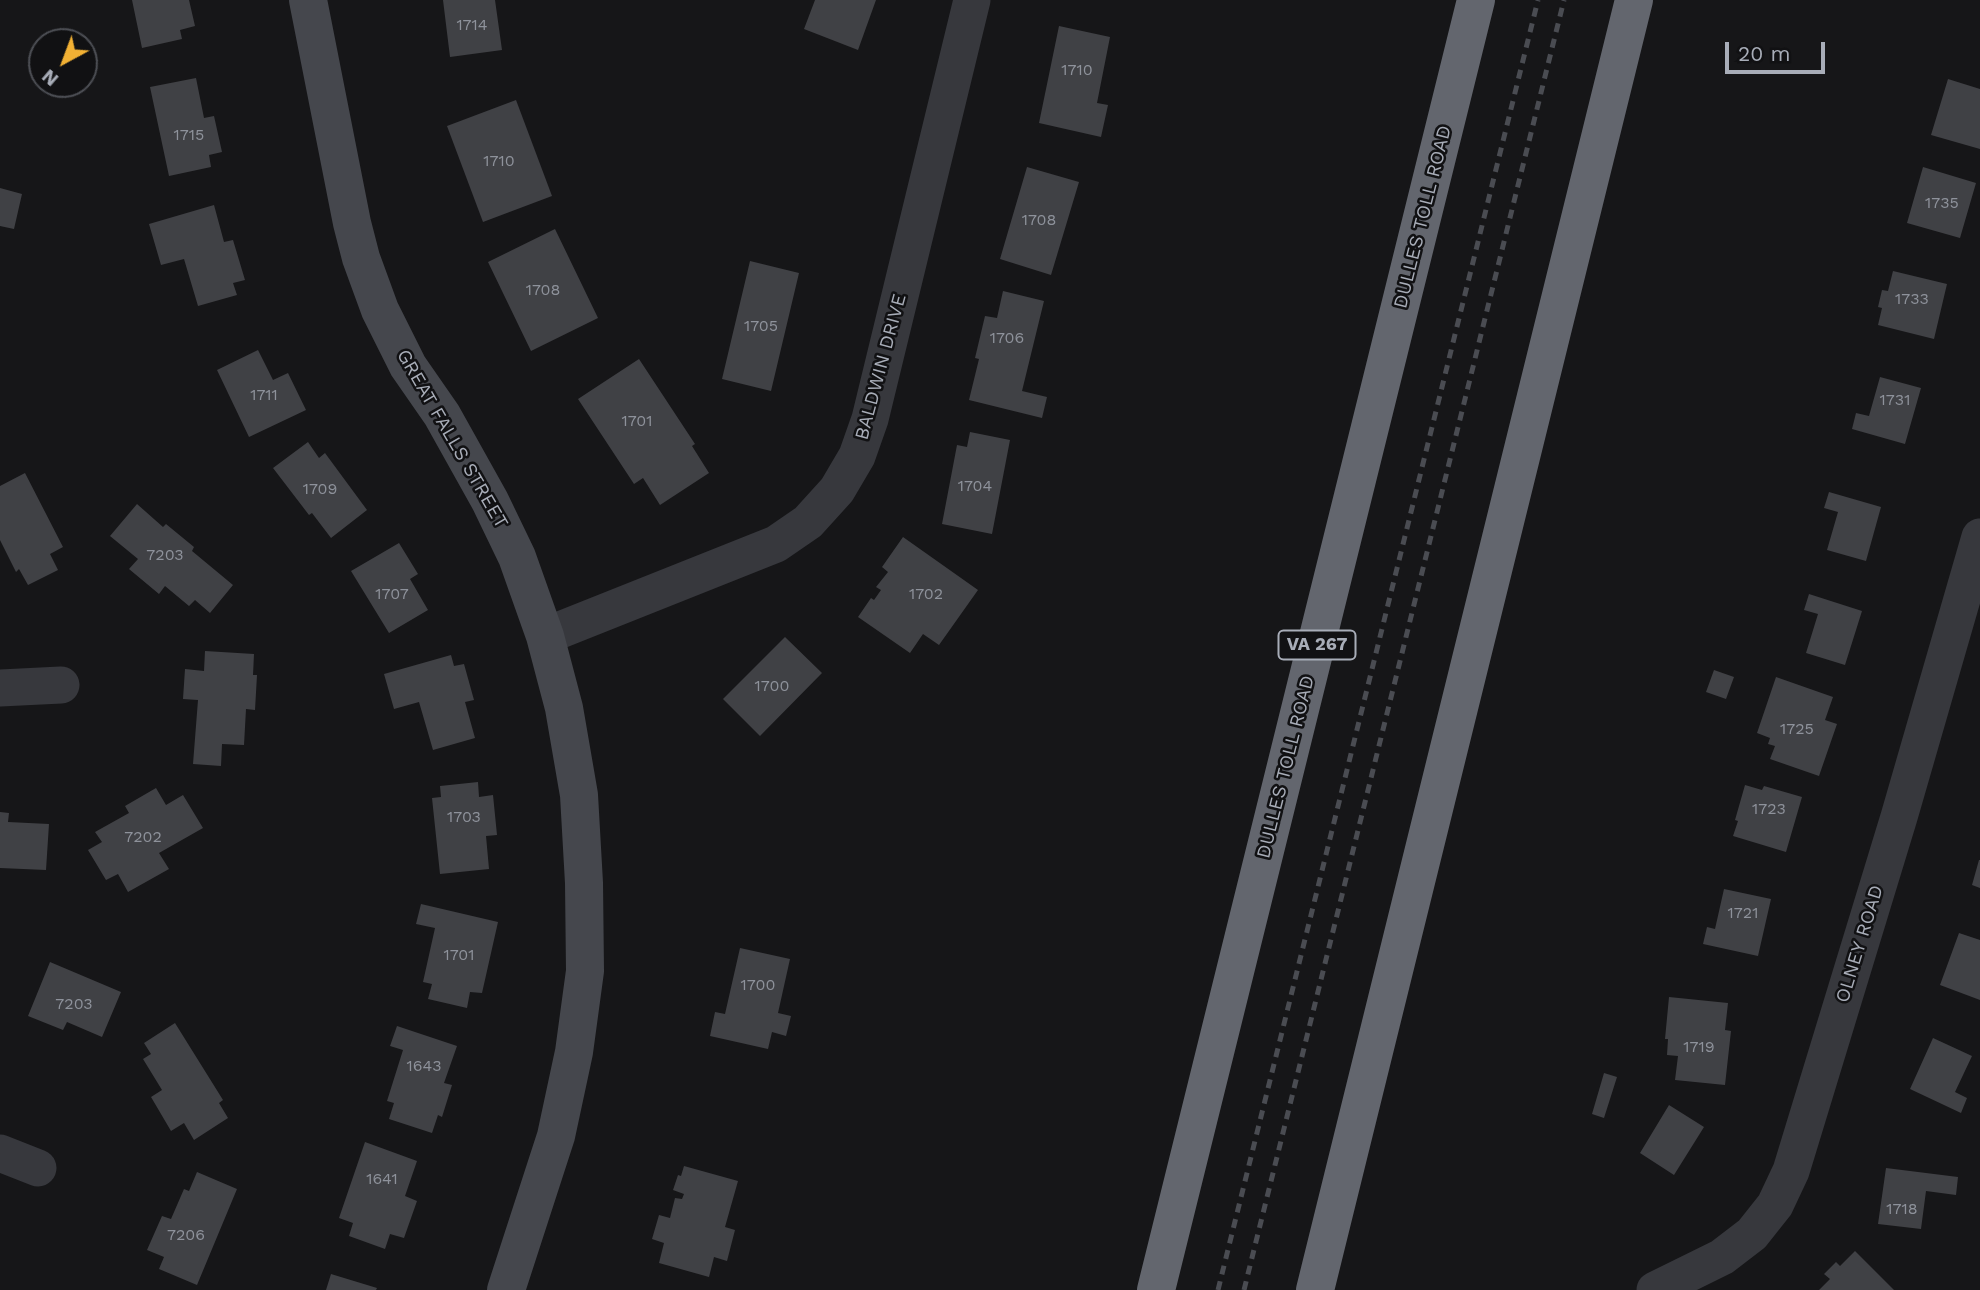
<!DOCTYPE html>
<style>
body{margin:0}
#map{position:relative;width:1980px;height:1290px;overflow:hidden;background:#161618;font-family:"Work Sans",sans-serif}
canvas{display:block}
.north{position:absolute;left:28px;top:28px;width:70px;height:70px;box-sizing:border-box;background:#111113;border:2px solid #4d4f55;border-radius:50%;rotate:221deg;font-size:19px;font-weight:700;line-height:28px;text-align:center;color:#a8adb8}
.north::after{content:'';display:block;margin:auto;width:24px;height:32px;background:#f2b134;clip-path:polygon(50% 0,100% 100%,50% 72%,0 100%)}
.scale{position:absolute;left:1725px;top:42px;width:100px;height:32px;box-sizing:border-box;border:4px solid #a8adb8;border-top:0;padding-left:9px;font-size:21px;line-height:24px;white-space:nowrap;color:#a8adb8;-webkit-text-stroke:5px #111113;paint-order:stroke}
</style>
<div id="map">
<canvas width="1980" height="1290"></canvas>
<div class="north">N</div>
<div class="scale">20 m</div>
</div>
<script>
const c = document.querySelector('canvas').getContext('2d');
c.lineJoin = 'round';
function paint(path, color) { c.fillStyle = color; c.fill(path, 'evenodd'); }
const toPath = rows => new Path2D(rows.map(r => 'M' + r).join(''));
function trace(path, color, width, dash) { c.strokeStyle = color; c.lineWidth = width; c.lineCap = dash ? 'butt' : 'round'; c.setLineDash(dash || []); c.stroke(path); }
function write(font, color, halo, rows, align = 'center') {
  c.font = font + ' "Work Sans",sans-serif'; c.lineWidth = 5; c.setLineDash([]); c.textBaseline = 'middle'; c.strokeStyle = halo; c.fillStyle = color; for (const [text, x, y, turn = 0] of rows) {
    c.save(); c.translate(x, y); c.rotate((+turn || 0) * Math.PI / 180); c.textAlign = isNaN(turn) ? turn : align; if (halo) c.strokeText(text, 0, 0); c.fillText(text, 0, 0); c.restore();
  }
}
paint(toPath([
 [132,0,189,0,195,26,180,30,182,39,142,48],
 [443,0,495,0,502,50,450,57],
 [815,0,876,0,858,50,804,29],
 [1059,26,1110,37,1097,103,1108,105,1101,137,1039,123],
 [196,78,204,118,214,116,222,152,209,155,211,167,169,176,150,87],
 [1948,79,1980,89,1980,149,1931,135],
 [516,100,552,196,483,222,447,126],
 [1027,167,1079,182,1051,275,1000,259],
 [1923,167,1976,183,1960,238,1907,223],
 [0,188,22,194,14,229,0,226],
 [214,205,224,242,233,240,245,280,233,283,237,295,198,306,184,259,161,265,149,224],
 [555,229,598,318,531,351,488,262],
 [750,261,799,273,771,391,722,379],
 [1893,271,1947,284,1934,339,1878,325,1882,308,1878,307,1882,290,1888,291],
 [1003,291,1044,301,1022,391,1047,397,1042,418,969,400,979,359,975,358,985,316,997,318],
 [258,350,273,380,288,373,306,410,249,437,217,370],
 [639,359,695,444,692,446,709,473,660,505,643,478,634,484,578,399],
 [1880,377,1921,388,1905,444,1852,429,1856,413,1869,416],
 [970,432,1010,440,992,534,942,524,957,445,967,447],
 [308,442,319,458,325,453,367,510,331,538,312,513,309,515,273,468],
 [25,473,63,547,50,554,58,570,28,585,19,569,16,572,0,540,0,486],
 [1829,492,1881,507,1866,561,1827,550,1838,512,1824,508],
 [137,504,163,527,166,524,194,547,192,551,233,585,210,613,195,600,189,606,165,586,159,594,129,569,138,559,110,536],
 [903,537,978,590,939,645,923,634,910,653,858,617,871,598,874,600,881,590,876,587,888,572,882,567],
 [399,543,418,574,410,579,428,610,389,633,351,571],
 [1809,594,1862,611,1845,665,1806,653,1818,614,1804,610],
 [785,637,822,673,760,736,723,699],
 [205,651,254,654,253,675,257,675,255,710,246,709,244,745,222,744,221,766,193,764,198,700,183,699,185,669,204,671],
 [451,655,454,666,464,664,474,700,465,702,475,738,433,750,419,702,394,709,384,674],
 [1714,670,1734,677,1726,699,1706,692],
 [1776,677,1833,697,1825,720,1837,724,1819,776,1770,759,1775,746,1768,744,1770,738,1757,733],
 [478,782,479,797,493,795,497,835,486,836,489,869,440,874,432,798,441,797,440,786],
 [1745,785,1762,790,1764,786,1802,797,1786,852,1733,836,1738,821,1735,820],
 [156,788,166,805,183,795,203,828,159,853,169,869,128,892,118,874,106,880,88,850,102,842,95,832,129,813,125,806],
 [0,812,9,813,8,822,49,824,46,870,0,868],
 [1979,860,1980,860,1980,888,1972,885],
 [1724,889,1771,899,1758,956,1703,944,1707,927,1715,929],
 [421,904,498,922,482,993,470,992,467,1008,428,999,432,984,423,982,435,928,416,924],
 [1959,933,1980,940,1980,1000,1940,985],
 [740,948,790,959,778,1013,791,1016,786,1036,772,1032,768,1049,710,1036,715,1012,725,1014],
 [50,962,121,992,102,1037,67,1022,63,1030,28,1016],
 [1669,997,1728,1003,1725,1030,1731,1031,1725,1085,1675,1080,1678,1056,1667,1055,1668,1039,1665,1039],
 [175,1023,223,1100,219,1103,228,1118,194,1140,184,1123,171,1131,151,1097,162,1090,143,1059,151,1054,144,1043],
 [397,1026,457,1046,444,1083,452,1085,442,1117,438,1115,432,1133,389,1119,394,1103,387,1101,403,1050,390,1046],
 [1933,1038,1972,1056,1955,1092,1967,1098,1961,1113,1910,1089],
 [1604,1073,1617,1077,1604,1118,1592,1114],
 [1669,1105,1704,1127,1674,1175,1640,1153],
 [365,1142,417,1161,405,1196,417,1201,404,1238,390,1234,385,1249,349,1236,353,1223,339,1218],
 [684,1166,738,1181,725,1227,735,1230,727,1261,714,1257,709,1277,659,1263,664,1243,652,1239,659,1215,670,1218,675,1198,682,1199,684,1194,673,1190,678,1175,681,1176],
 [1886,1168,1958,1177,1956,1195,1926,1191,1921,1229,1878,1224],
 [197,1172,237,1189,197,1285,159,1269,164,1257,147,1250,162,1216,171,1219,184,1189,189,1191],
 [1855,1251,1894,1290,1819,1290,1830,1279,1824,1274,1836,1262,1840,1266],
 [331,1274,377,1288,376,1290,326,1290]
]), '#404145');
trace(toPath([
 [545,636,776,544,808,522,837,490,857,456,870,419,972,0],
 [0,688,61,685],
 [0,1153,38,1168],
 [1655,1290,1722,1257,1752,1234,1775,1205,1791,1171,1899,817,1980,537]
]), '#37383d', 37);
trace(toPath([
 [308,0,352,223,361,258,380,310,408,366,442,415,490,501,517,557,545,636,564,708,579,795,584,883,585,971,574,1052,556,1136,506,1290]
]), '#45474d', 38);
trace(toPath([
 [1156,1290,1476,0],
 [1315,1290,1634,0]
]), '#63666e', 38);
trace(toPath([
 [1218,1290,1538,0],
 [1244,1290,1564,0]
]), '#4a4c52', 5, [9, 7]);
write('16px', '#8e929b', null, [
 ["1714",472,25],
 ["1710",1077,70],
 ["1715",189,135],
 ["1710",499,161],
 ["1735",1942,203],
 ["1708",1039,220],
 ["1708",543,290],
 ["1733",1912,299],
 ["1705",761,326],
 ["1706",1007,338],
 ["1711",264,395],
 ["1731",1895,400],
 ["1701",637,421],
 ["1704",975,486],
 ["1709",320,489],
 ["7203",165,555],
 ["1707",392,594],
 ["1702",926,594],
 ["1700",772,686],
 ["1725",1797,729],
 ["1723",1769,809],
 ["1703",464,817],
 ["7202",143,837],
 ["1721",1743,913],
 ["1701",459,955],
 ["1700",758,985],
 ["7203",74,1004],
 ["1719",1699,1047],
 ["1643",424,1066],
 ["1641",382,1179],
 ["1718",1902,1209],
 ["7206",186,1235]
]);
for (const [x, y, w] of [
 [1317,645,77]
]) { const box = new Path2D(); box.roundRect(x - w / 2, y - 14.5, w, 29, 5); c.fillStyle = '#111113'; c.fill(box); trace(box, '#a8adb8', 2); }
write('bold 18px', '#a8adb8', null, [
 ["VA 267",1317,645]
]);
write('19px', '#a8adb8', '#111113', [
 ["DULLES TOLL ROAD",1423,217,-76],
 ["BALDWIN DRIVE",881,367,-75],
 ["GREAT FALLS STREET",452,439,60],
 ["DULLES TOLL ROAD",1286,767,-76],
 ["OLNEY ROAD",1860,944,-73]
]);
</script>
